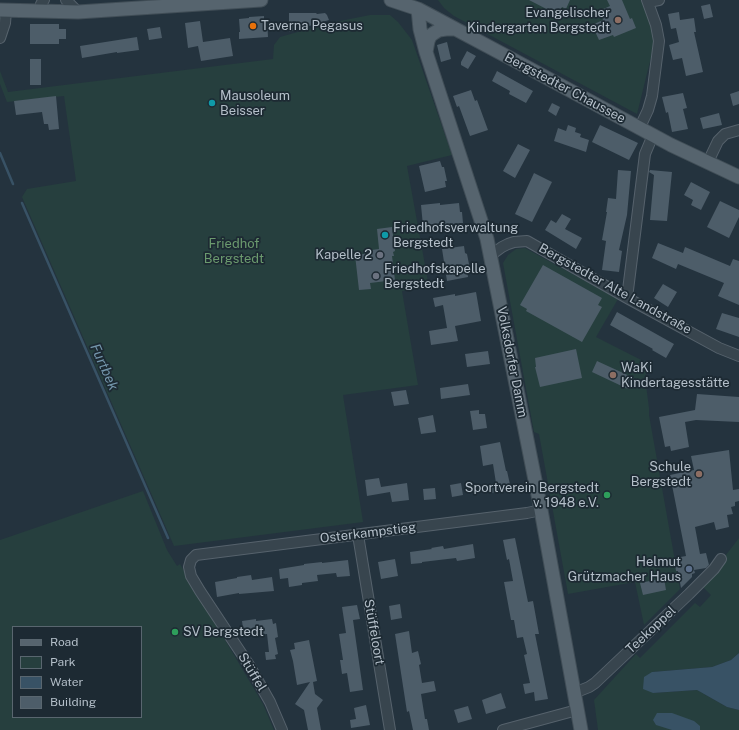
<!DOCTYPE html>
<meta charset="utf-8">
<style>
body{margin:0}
#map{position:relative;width:739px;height:730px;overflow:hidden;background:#24333e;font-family:"Public Sans",sans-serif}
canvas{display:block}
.legend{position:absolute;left:12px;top:626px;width:130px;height:92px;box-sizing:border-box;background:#1d2a33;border:1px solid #59666f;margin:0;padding:5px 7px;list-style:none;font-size:12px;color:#b4bfc9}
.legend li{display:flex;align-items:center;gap:8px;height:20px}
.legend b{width:20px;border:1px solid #59666f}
</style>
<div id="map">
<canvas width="739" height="730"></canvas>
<ul class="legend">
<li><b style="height:5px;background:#56646e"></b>Road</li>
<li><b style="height:11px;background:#263f3e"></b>Park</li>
<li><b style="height:11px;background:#385265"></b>Water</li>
<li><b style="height:11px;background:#4d5d69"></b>Building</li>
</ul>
</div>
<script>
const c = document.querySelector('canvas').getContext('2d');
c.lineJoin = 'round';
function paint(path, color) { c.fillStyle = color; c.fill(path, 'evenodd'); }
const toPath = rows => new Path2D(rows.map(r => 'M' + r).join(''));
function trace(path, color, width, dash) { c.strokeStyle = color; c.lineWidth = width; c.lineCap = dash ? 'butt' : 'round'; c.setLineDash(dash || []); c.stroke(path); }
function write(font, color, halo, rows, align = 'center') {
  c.font = font + ' "Public Sans",sans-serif'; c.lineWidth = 3.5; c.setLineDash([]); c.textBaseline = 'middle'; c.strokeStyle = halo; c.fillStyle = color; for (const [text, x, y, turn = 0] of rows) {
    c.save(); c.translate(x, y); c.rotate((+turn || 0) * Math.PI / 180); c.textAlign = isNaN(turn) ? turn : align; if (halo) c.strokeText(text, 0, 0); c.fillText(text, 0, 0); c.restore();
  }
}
paint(toPath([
 [438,0,643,0,657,33,637,114,454,16,444,8],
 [370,15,390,15,398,22,412,40,452,155,407,166,429,287,402,291,418,385,343,395,363,522,174,546,22,197,27,189,76,181,64,96,7,102,0,84,0,71,8,92,273,59,274,45,280,37,330,23],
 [525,248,618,299,596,337,649,364,645,377,649,408,649,415,680,589,644,625,635,582,568,594,539,434,534,432,503,263,508,255,516,249],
 [143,491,167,550,177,566,180,564,263,704,274,730,0,730,0,540],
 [13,627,141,627,141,717,13,717],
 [739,538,739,653,731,660,712,667,652,672,653,693,697,690,727,707,739,710,739,730,700,730,700,726,672,729,672,730,598,730,594,700,636,654,640,658,695,603,700,607,711,595,702,586]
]), '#263f3e');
paint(toPath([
 [739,653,739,710,727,707,697,690,653,693,643,689,644,677,652,672,712,667,731,660],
 [657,713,672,713,694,721,700,726,700,730,672,730,656,725,653,720]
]), '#385265');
trace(toPath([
 [0,153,13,184],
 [22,203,168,538]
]), '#385265', 2.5);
paint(toPath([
 [529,0,570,0,566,9,562,7,558,15],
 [607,0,622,0,630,19,632,18,636,28,614,37,613,35,599,40,592,25,603,20,599,11,610,6],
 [710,4,713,17,704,19,701,6],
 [679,12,680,20,694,18,696,32,694,32,703,72,686,76,682,58,673,60,669,45,679,42,676,28,671,29,668,14],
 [289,13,316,13,317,14,325,13,327,15,329,20,289,32],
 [264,16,264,19,267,19,268,37,239,39,239,32,240,32,239,19,249,18,249,17],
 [200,21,203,42,230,38,233,56,201,61,198,46,188,48,185,23],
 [30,24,59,24,59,29,66,29,66,39,59,39,59,44,30,44],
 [160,27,162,38,149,40,147,29],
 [137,37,139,50,117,53,117,52,82,58,80,46],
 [447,42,451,59,441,62,437,45],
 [467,51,476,56,468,69,461,65,461,62],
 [30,59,41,59,41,85,30,85],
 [497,71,533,91,526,103,509,94,510,91,492,81],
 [471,90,475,101,477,100,488,130,470,136,459,106,457,107,453,96],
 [739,91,739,104,733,106,730,94],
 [683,93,687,108,683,109,688,129,672,132,668,112,666,113,662,97],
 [56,96,59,129,49,130,48,124,44,124,42,112,16,115,14,101],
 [552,103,560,107,556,116,548,111],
 [719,113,722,125,703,129,700,118],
 [568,125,576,128,575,132,581,134,580,137,589,140,586,152,554,141,558,128,566,131],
 [600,125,638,143,629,160,592,142],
 [518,144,530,150,515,178,503,171],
 [440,161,442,167,444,167,447,181,445,181,446,187,425,192,419,166],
 [618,170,631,171,627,215,619,250,622,251,619,272,602,270,606,241,602,240,607,212,606,212,608,198,616,199],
 [650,170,672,172,667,221,650,220,654,175,649,172],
 [534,173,552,182,532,222,515,214],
 [691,182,710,192,701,210,691,205,693,200,684,195],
 [720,201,739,210,739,217,729,238,707,227],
 [440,203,440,205,459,203,460,212,462,212,463,223,442,225,442,223,423,226,421,205],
 [562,214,571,219,565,229,582,238,576,249,545,230,551,220,556,223],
 [392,227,395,251,393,252,394,256,392,256,395,280,370,283,371,289,359,290,355,255,364,254,364,251,379,249,377,229],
 [658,243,683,253,685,247,730,266,733,259,739,261,739,305,718,296,724,283,678,264,676,269,652,258],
 [464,246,465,253,467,254,470,269,467,270,468,277,447,281,442,249],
 [543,265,602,298,598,305,602,307,582,342,526,311,527,309,520,305],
 [663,284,677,292,668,307,654,298],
 [476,292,481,321,455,326,458,341,431,345,429,331,447,328,443,305,435,307,433,298,455,294,455,296],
 [617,312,674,344,666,358,652,350,653,349,610,325],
 [722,313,739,318,739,337,716,329],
 [576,349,582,378,540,387,535,367,536,367,535,358],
 [488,351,490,364,467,367,465,354],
 [597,361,634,378,628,389,592,372],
 [468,384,470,395,441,399,440,388],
 [406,390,409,404,394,406,391,392],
 [697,394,739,397,739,422,696,420,685,422,689,447,671,451,670,446,665,447,659,417,695,410],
 [479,410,479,414,485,414,487,428,473,430,470,411],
 [433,415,436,432,421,434,418,418],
 [500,442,506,471,507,471,511,489,491,493,490,484,496,483,493,464,483,466,480,446],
 [729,450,733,490,739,489,739,501,735,502,735,506,731,507,733,514,727,515,729,527,716,530,714,522,695,527,700,554,706,553,709,565,706,568,694,570,695,573,692,574,692,577,681,588,678,571,676,571,674,559,676,559,675,558,686,556,670,475,694,470,691,456],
 [379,478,381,487,407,483,409,500,392,502,390,492,367,496,365,480],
 [461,483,463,495,452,497,450,485],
 [435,488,436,499,424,500,423,489],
 [515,538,528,602,533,601,539,634,535,634,548,699,535,701,534,692,525,694,523,684,530,683,524,655,527,654,523,637,517,638,514,620,511,620,504,582,513,581,509,559,507,560,503,540],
 [473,544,475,558,457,561,456,558,422,562,422,563,411,564,410,552,432,549,431,548,443,546,444,549],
 [395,559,398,576,381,579,378,562],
 [348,560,350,576,337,577,336,573,317,575,318,581,302,583,302,585,289,587,288,578,280,579,279,569,304,565,304,564,322,562,322,563],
 [251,575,252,580,272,577,274,591,239,594,239,593,217,597,215,582,237,578,237,577],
 [664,578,666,590,643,595,640,583],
 [400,604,402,618,391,620,389,606],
 [357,605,360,619,353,620,363,690,350,692,347,673,342,674,340,660,343,660,339,634,346,633,342,607],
 [256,619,256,621,272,619,273,624,276,623,278,637,275,638,278,654,275,655,276,659,266,660,265,652,269,652,267,634,244,636,242,621],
 [409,631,412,653,418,651,421,664,419,665,422,683,434,681,436,691,421,694,425,719,427,719,429,730,413,730,409,711,407,712,395,634],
 [309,640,317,681,313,682,315,694,323,700,317,708,321,730,308,730,304,710,295,704,310,682,297,685,293,661,290,650,295,649,294,643],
 [501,693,506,708,486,714,482,700],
 [366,705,370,725,351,728,350,720,356,719,354,708],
 [468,706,472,719,458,723,454,710]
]), '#4d5d69');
const minor = toPath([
 [66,0,78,12],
 [648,2,659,0],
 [41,12,41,4,44,0],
 [0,38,5,23,6,11],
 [640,127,648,110,652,96,659,41,656,25,647,0],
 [708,162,718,141,725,134,739,130],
 [491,255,502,247,508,244,514,242,527,241,627,298,719,348,739,356],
 [627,298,645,154,653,135],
 [358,535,390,730],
 [574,693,589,687,595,683,689,594,714,569,721,559],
 [282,730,270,702,249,665,200,591,191,576,189,567,191,560,196,555,527,513,541,510],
 [503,730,577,710]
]);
const major = toPath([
 [391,0,418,9,435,18,523,65,671,145,739,177],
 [418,9,420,29,426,52,487,239,541,510,581,730],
 [0,10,78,12,261,0],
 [426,52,428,41,430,36,434,33,439,30,446,29,454,29]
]);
trace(minor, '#56626c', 12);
trace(major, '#414e57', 15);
trace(minor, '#38454e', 10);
trace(major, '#56646e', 13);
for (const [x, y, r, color] of [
 [618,20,4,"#8d6e63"],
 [253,26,4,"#e8710a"],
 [212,103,4,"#0f9aa8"],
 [385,235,4,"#0f9aa8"],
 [380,255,4,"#6b7280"],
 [376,276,4,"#6b7280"],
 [613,375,4,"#8d6e63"],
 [699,474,4,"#8d6e63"],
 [607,495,4,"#2e9e5b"],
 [689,569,4,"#5c6f8a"],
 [175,632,4,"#2e9e5b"]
]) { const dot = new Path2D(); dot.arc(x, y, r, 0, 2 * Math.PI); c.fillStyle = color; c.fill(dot); trace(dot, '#1d2a33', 1.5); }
write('13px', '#b4bfc9', '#1d2a33', [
 ["Evangelischer",610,13,"right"],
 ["Kindergarten Bergstedt",610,28,"right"],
 ["Taverna Pegasus",261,26],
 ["Mausoleum",220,96],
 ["Beisser",220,111],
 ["Friedhofsverwaltung",393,228],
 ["Bergstedt",393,243],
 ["Kapelle 2",372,255,"right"],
 ["Friedhofskapelle",384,269],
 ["Bergstedt",384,284],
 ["WaKi",621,368],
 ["Kindertagesstätte",621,383],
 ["Schule",691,467,"right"],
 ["Bergstedt",691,482,"right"],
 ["Sportverein Bergstedt",599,488,"right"],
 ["v. 1948 e.V.",599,503,"right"],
 ["Helmut",681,562,"right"],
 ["Grützmacher Haus",681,577,"right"],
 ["SV Bergstedt",183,632]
], 'left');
write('13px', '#b4bfc9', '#1d2a33', [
 ["Bergstedter Chaussee",565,88,28],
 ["Bergstedter Alte Landstraße",615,289,29],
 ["Volksdorfer Damm",512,362,79],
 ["Osterkampstieg",368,533,-7],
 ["Teekoppel",651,630,-43],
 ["Stüffeloort",374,632,80],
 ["Stüffel",252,672,59]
]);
write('13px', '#6b9a6e', '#1d2a33', [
 ["Friedhof",234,244],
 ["Bergstedt",234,259]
]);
write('italic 14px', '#7496ac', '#1d2a33', [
 ["Furtbek",104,367,66]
]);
</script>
